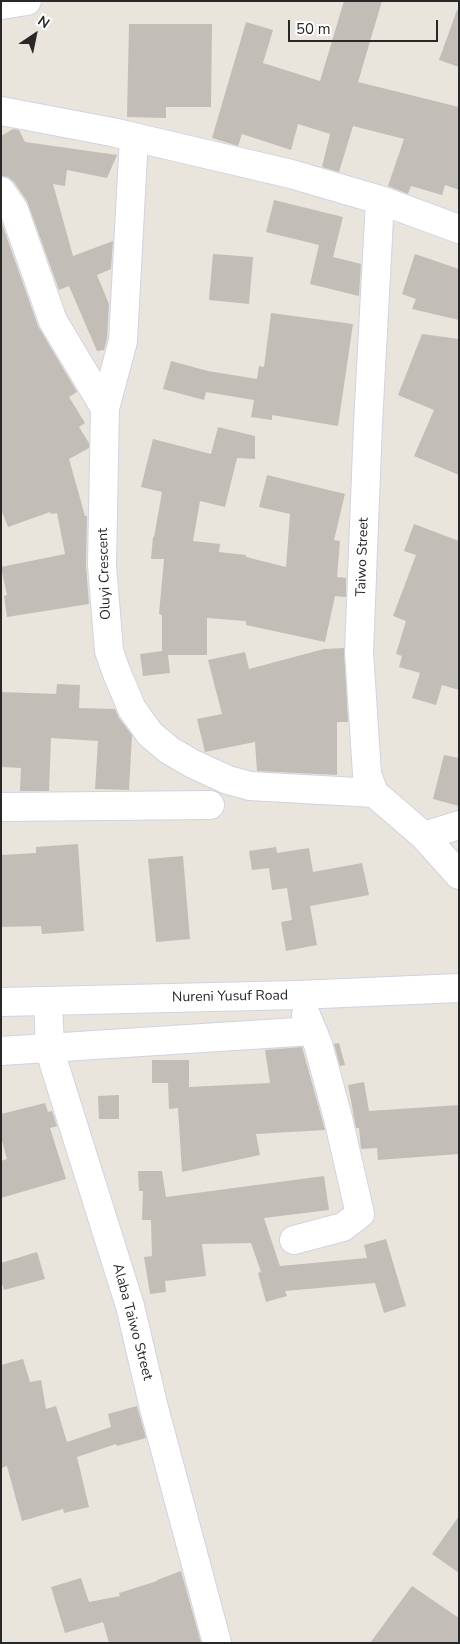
<!DOCTYPE html>
<style>
body{margin:0}
#map{position:relative;width:460px;height:1644px;overflow:hidden;background:#e9e4dc;font-family:"Nunito Sans",sans-serif}
canvas{display:block}
.frame{position:absolute;inset:0;border:2px solid #282828;pointer-events:none}
.north{position:absolute;left:10px;top:10px;width:50px;height:50px;-webkit-text-stroke:4px #fff;paint-order:stroke;rotate:34deg;font-size:14px;font-weight:700;line-height:20px;text-align:center;color:#282828}
.north::after{content:'';display:block;margin:auto;width:18px;height:22px;background:#282828;clip-path:polygon(50% 0,100% 100%,50% 72%,0 100%)}
.scale{position:absolute;left:288px;top:20px;width:150px;height:22px;box-sizing:border-box;border:2px solid #282828;border-top:0;padding-left:6px;font-size:15px;line-height:18px;white-space:nowrap;color:#282828;-webkit-text-stroke:4px #fff;paint-order:stroke}
</style>
<div id="map">
<canvas width="460" height="1644"></canvas>
<div class="frame"></div>
<div class="north">N</div>
<div class="scale">50 m</div>
</div>
<script>
const c = document.querySelector('canvas').getContext('2d');
c.lineJoin = 'round';
function paint(path, color) { c.fillStyle = color; c.fill(path, 'evenodd'); }
const toPath = rows => new Path2D(rows.map(r => 'M' + r).join(''));
function trace(path, color, width, dash) { c.strokeStyle = color; c.lineWidth = width; c.lineCap = dash ? 'butt' : 'round'; c.setLineDash(dash || []); c.stroke(path); }
function write(font, color, halo, rows, align = 'center') {
  c.font = font + ' "Nunito Sans",sans-serif'; c.lineWidth = 4; c.setLineDash([]); c.textBaseline = 'middle'; c.strokeStyle = halo; c.fillStyle = color; for (const [text, x, y, turn = 0] of rows) {
    c.save(); c.translate(x, y); c.rotate((+turn || 0) * Math.PI / 180); c.textAlign = isNaN(turn) ? turn : align; if (halo) c.strokeText(text, 0, 0); c.fillText(text, 0, 0); c.restore();
  }
}
paint(toPath([
 [344,1,382,1,358,82,459,107,459,190,445,185,442,195,411,186,408,194,388,186,404,139,353,126,339,172,322,167,330,134,298,124,291,150,242,134,238,146,212,138,246,22,273,30,263,63,320,81],
 [457,10,459,11,459,67,439,60],
 [129,24,212,24,211,107,166,107,166,118,127,117],
 [13,129,19,130,25,142,117,155,107,178,67,170,65,186,53,184,73,256,113,241,111,269,97,275,109,304,107,339,104,350,97,351,69,286,59,290,27,201,14,182,8,177,1,176,1,136],
 [274,200,343,217,333,257,361,264,359,296,310,284,319,245,266,232],
 [1,221,38,326,77,392,69,397,85,423,79,427,89,443,89,448,69,459,85,516,87,516,86,565,89,604,7,617,4,596,7,595,1,567,65,554,57,513,51,514,50,512,8,527,1,509],
 [213,254,253,257,249,304,209,300],
 [415,254,459,269,459,320,412,309,416,299,402,294],
 [271,313,353,324,338,426,272,415,272,420,251,417,254,400,206,392,204,400,163,389,171,361,208,371,257,379,259,366,264,367],
 [422,334,459,339,459,475,414,456,434,410,398,395],
 [218,427,255,436,255,459,237,458,225,507,200,501,193,541,220,544,219,552,246,555,246,557,286,567,290,514,259,507,267,475,345,494,334,540,340,541,337,577,346,578,346,597,335,596,325,642,246,625,246,621,207,618,207,655,168,655,170,673,143,676,140,654,162,651,162,615,159,614,164,559,151,559,153,537,154,537,162,492,141,487,153,439,211,454],
 [414,524,459,541,459,690,442,685,436,705,412,698,420,673,399,667,402,656,396,654,406,621,393,616,416,555,404,551],
 [344,648,348,722,337,722,337,775,257,771,255,742,205,752,197,719,222,714,208,660,245,652,249,669,324,649],
 [57,684,80,685,79,708,115,709,119,718,132,735,129,790,95,789,98,741,51,738,49,791,20,791,21,768,1,767,1,692,56,694],
 [444,755,459,758,459,806,433,799],
 [78,844,84,931,42,934,41,926,1,927,1,855,36,853,36,847],
 [276,847,277,853,309,848,313,872,362,863,369,895,310,906,317,945,286,951,281,922,292,920,287,888,272,890,269,868,252,870,249,851],
 [183,856,190,939,156,942,148,859],
 [339,1043,345,1065,340,1066,334,1044],
 [302,1047,325,1130,256,1134,260,1155,182,1172,178,1108,169,1109,168,1083,152,1083,152,1060,189,1060,189,1087,270,1083,265,1050],
 [364,1082,369,1111,459,1105,459,1154,378,1160,377,1148,361,1149,359,1128,356,1128,348,1085],
 [119,1095,119,1119,99,1119,98,1096],
 [45,1103,48,1112,52,1111,57,1126,50,1128,66,1179,1,1198,1,1161,7,1159,1,1137,1,1114],
 [138,1171,162,1171,166,1197,324,1176,329,1210,264,1218,280,1266,367,1258,364,1245,386,1239,406,1306,384,1313,375,1283,285,1291,287,1296,266,1302,258,1273,261,1272,251,1243,202,1244,206,1276,165,1281,166,1292,150,1294,144,1257,152,1256,151,1220,142,1220,143,1191,139,1191],
 [37,1252,45,1279,4,1290,1,1280,1,1263],
 [23,1359,30,1382,41,1380,46,1409,56,1406,67,1442,111,1427,108,1414,137,1406,146,1438,117,1446,116,1444,77,1457,89,1507,64,1513,63,1509,22,1521,7,1466,1,1468,1,1365],
 [459,1516,459,1573,432,1554],
 [181,1571,201,1643,109,1643,103,1622,65,1633,51,1587,81,1578,89,1602,120,1596,119,1593,157,1581,157,1580],
 [412,1586,459,1618,459,1643,370,1643]
]), '#c2beb7');
const minor = toPath([
 [1,5,27,1],
 [1,111,112,132,291,174,380,200,459,229],
 [1,191,14,210,53,321,105,408,102,565,109,651,116,671,132,709,150,734,169,750,193,764,228,780,250,786,374,793],
 [380,200,368,424,359,652,367,774,374,793,424,836,459,875],
 [105,408,123,341,134,137],
 [1,807,210,805],
 [424,836,459,825],
 [48,1001,50,1048,54,1064,130,1306,154,1408,217,1643],
 [1,1002,298,995,459,988],
 [1,1051,312,1031],
 [294,1240,343,1227,360,1214,338,1118,318,1044,306,1015]
]);
trace(minor, '#d1d3e0', 30);
trace(minor, '#fff', 28);
write('14px', '#282828', '#fff', [
 ["Taiwo Street",363,557,-88],
 ["Oluyi Crescent",105,574,-92],
 ["Nureni Yusuf Road",230,997,-1],
 ["Alaba Taiwo Street",132,1322,75]
]);
</script>
